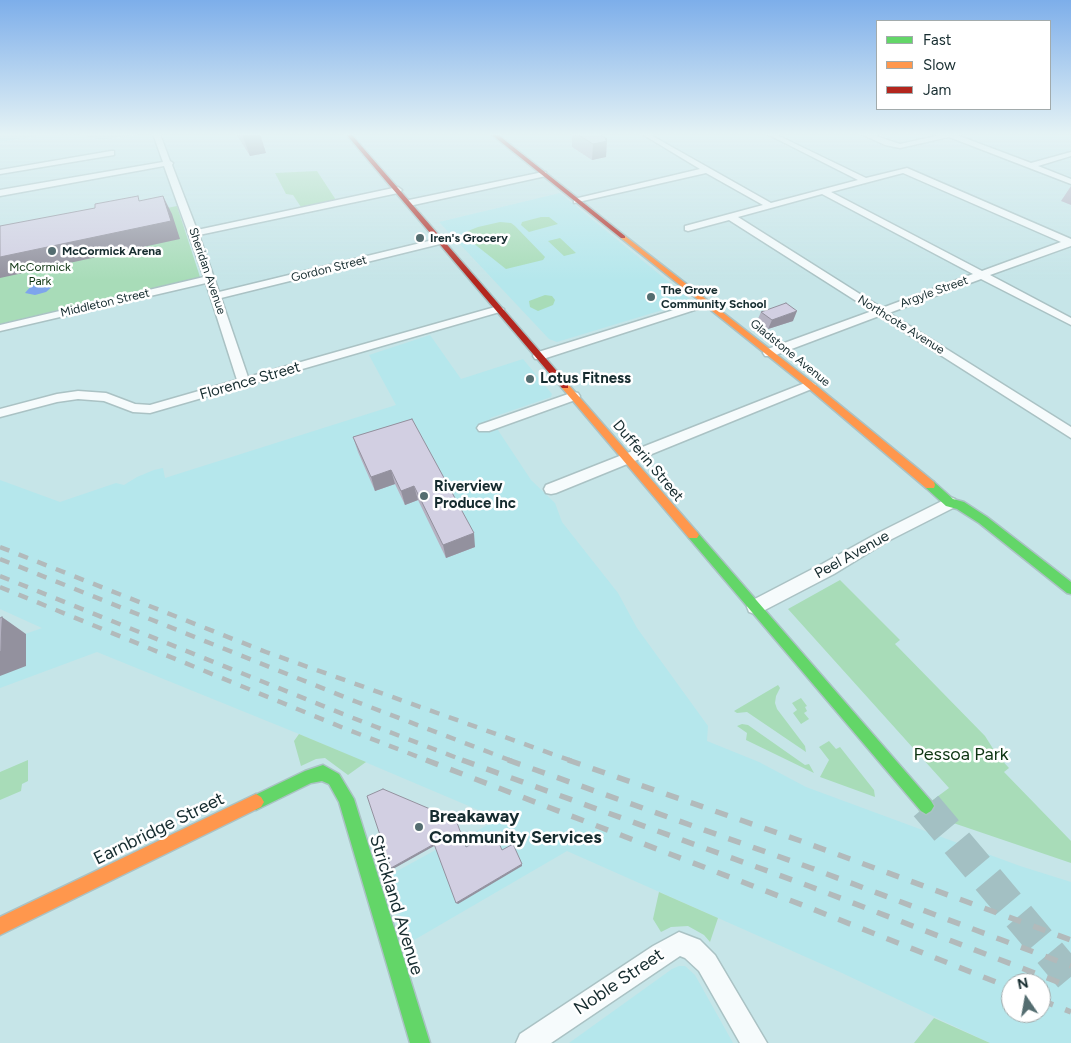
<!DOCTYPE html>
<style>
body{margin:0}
#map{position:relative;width:1071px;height:1043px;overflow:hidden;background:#c6e5e8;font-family:Figtree,sans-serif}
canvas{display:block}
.legend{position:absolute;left:876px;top:20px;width:175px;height:90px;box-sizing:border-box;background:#fff;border:1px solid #a2abac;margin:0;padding:6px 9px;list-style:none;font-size:15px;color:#162c2f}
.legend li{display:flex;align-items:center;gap:10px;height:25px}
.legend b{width:25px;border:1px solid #a2abac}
.north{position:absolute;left:1001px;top:973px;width:50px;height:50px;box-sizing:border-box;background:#fff;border:1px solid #a2abac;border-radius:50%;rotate:348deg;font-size:14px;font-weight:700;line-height:20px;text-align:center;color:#162c2f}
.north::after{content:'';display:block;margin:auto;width:18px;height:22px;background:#546d70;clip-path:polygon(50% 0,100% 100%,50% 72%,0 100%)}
</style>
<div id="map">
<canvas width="1071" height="1043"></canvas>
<ul class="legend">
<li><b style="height:6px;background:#63d668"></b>Fast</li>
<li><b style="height:6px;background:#ff974d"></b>Slow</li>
<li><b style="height:6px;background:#b3261e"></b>Jam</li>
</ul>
<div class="north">N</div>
</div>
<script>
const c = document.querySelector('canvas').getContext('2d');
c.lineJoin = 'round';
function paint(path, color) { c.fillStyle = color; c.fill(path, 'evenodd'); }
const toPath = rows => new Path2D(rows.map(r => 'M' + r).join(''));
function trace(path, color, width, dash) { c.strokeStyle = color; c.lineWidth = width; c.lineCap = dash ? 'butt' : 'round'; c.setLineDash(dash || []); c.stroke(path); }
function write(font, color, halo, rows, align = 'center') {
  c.font = font + ' Figtree,sans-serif'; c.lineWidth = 5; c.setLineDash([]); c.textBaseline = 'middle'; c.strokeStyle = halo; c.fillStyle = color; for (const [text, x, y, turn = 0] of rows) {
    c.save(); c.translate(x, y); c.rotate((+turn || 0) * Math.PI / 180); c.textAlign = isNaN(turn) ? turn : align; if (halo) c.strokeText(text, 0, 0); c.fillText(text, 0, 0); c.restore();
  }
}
paint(toPath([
 [0,134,140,134,101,140,80,134,44,135,0,142],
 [560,193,692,301,557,342,549,339,439,222],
 [430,335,461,379,523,359,552,394,551,397,490,418,531,480,555,503,562,522,618,593,637,628,708,726,707,741,759,762,806,787,1020,866,1071,882,1071,1043,990,1043,842,973,567,851,409,943,388,876,441,847,445,858,471,844,468,836,489,824,490,815,299,734,97,652,0,688,0,643,42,628,0,609,0,480,60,502,116,483,124,485,137,477,154,470,163,468,165,478,396,405,369,355],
 [1011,983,1041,983,1041,1013,1011,1013],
 [679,966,685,966,695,975,733,1043,569,1043,672,969]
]), '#b5e7ec');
paint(toPath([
 [317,171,336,200,301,207,293,195,286,194,275,173],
 [177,206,200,277,0,324,0,241],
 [541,217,549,217,558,224,529,232,521,225,522,222],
 [500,222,511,223,515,226,545,257,543,260,506,269,463,235,468,231,478,227],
 [560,238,576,253,564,256,548,241],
 [545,295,552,296,555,300,553,305,538,311,530,307,529,301],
 [840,580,900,640,895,644,985,736,997,755,1009,768,1004,772,1071,841,1071,863,918,811,949,788,788,609],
 [778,685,780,688,776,696,775,703,777,709,805,746,806,752,747,712,737,713,734,711],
 [801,698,807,706,805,707,807,711,804,713,809,719,801,724,793,713,797,710,792,703],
 [742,724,748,725,805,765,809,764,814,773,746,740,747,733,737,726],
 [299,734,366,762,348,775,325,758,316,759,301,766,294,741],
 [829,741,836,749,840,747,874,790,875,797,820,777,829,760,819,747],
 [28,760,28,781,22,784,21,791,0,800,0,772],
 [659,892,718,918,710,942,704,935,688,926,671,927,661,932,653,919],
 [934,1018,990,1043,914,1043]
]), '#a8dcb8');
paint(toPath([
 [46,283,50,283,52,287,46,292,35,295,25,293,31,286]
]), '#7ea5ec');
trace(toPath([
 [926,806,1071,978]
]), '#a3c0c3', 32, [32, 16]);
const street = toPath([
 [153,134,160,134,170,161,173,163,172,165,197,230,398,187,402,190,398,193,199,235,219,292,441,238,446,241,444,243,221,298,248,377,495,307,499,306,504,309,503,311,150,413,133,412,104,401,78,399,57,402,0,417,0,409,57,394,78,391,106,393,135,404,150,405,237,380,206,283,0,331,0,325,204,277,164,166,0,196,0,190,163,162,153,134],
 [642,134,649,134,771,203,858,180,767,134,775,134,866,178,907,168,1071,239,1071,246,990,275,1071,318,1071,325,981,279,889,313,1071,427,1071,438,879,316,773,356,765,356,763,353,765,350,872,311,729,220,688,231,685,230,685,226,763,205,706,173,574,203,574,199,700,169,642,134],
 [903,173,1061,242,982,271,831,192,903,173],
 [822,194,973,274,882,308,738,217,822,194],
 [861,134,870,134,900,144,945,134,954,134,1031,163,1071,152,1071,156,1038,166,1071,179,1071,184,949,137,900,148,885,145,861,134],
 [111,151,114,151,114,155,0,174,0,170,111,151],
 [543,172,546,172,546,176,409,206,405,203,409,200,543,172],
 [706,300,710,301,711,303,710,305,543,359,535,359,533,356,535,353,706,300],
 [810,381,816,385,814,388,556,493,551,494,546,493,544,489,546,485,810,381],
 [574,392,578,393,580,396,578,399,489,431,479,431,477,428,479,425,574,392],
 [950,497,955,499,957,503,955,507,888,541,834,574,761,612,755,614,749,612,747,607,749,602,822,564,878,533,950,497],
 [679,932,700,940,715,955,767,1043,740,1043,699,971,685,958,680,956,551,1043,516,1043,520,1034,653,946,679,932]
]);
const fast = toPath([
 [930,481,934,482,953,499,964,502,987,517,1071,582,1071,594,1067,593,979,523,957,509,946,506,926,488,925,485,930,481],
 [693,530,697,532,931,801,934,806,931,811,926,814,921,811,689,538,687,535,689,532,693,530],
 [323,765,339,774,354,799,430,1043,410,1043,339,802,329,784,322,781,311,783,256,810,251,807,248,802,251,797,305,771,323,765]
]);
const slow = toPath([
 [621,236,625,236,813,383,934,482,935,485,934,488,926,488,807,387,621,238,621,236],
 [565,383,568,384,697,532,699,535,697,538,689,538,562,388,562,384,565,383],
 [256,794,261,797,264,802,261,807,0,935,0,917,256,794]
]);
const jam = toPath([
 [346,134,351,134,568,384,568,388,562,388,346,134],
 [491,134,497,134,625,236,625,238,621,238,491,134]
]);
trace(street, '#aac2c4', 3);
trace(fast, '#aac2c4', 3);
trace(slow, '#aac2c4', 3);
trace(jam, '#aac2c4', 3);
paint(street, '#f6fbfc');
paint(fast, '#63d668');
paint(slow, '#ff974d');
paint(jam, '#b3261e');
trace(toPath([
 [0,547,266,652,572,761],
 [0,559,357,702,512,761],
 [0,576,353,718,465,761],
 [0,587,346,729,429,761]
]), '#b2babb', 4.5, [10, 10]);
trace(toPath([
 [426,760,810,908,1011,988],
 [462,760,809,886,1071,987],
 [508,760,811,868,1071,966],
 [568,760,801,841,1071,940],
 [1041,1000,1071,1012]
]), '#b2babb', 5.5, [13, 13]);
paint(toPath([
 [236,134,260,134,266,153,250,156],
 [572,134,599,134,607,139,606,157,592,160,572,147],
 [1071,186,1071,205,1061,201],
 [761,312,793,321,768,329,757,321],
 [412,419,475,547,446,558,418,500,405,505,395,484,375,491,358,452,353,437]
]), '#b5b2c2');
paint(toPath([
 [242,134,260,134,266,153,250,156],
 [607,139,606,157,592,160,593,144],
 [163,196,172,214,180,239,0,278,0,257],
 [797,311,793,321,768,329,772,320],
 [391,470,395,484,375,491,371,477],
 [414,486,418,500,405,505,401,491],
 [474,533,475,547,446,558,443,545],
 [2,617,26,634,26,666,0,676,0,652],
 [434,844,436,845,393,869,391,868],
 [522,864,522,866,458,904,456,903]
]), '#93919e');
const building = toPath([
 [577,134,599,134,607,139,605,139,607,141,593,144,577,134],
 [138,196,139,201,163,196,171,221,0,257,0,226,95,208,95,204,138,196],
 [786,303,797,311,772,320,761,312,786,303],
 [412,419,474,533,443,545,414,486,401,491,391,470,371,477,353,437,412,419],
 [2,617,1,651,0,652,0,618,2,617],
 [383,789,456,820,466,847,494,832,502,850,513,844,522,864,456,903,434,844,391,868,367,796,383,789]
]);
paint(building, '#d2cfe2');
trace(building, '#93919e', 1);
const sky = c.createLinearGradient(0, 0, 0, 280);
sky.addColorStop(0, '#7daeea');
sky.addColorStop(0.48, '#e5f3f5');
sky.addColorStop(1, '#e5f3f500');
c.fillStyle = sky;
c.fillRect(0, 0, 1071, 280);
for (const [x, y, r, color] of [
 [420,238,5,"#546d70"],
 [52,251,5,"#546d70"],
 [651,297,5,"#546d70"],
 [530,379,5,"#546d70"],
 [424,496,5,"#546d70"],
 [419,827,5,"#546d70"]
]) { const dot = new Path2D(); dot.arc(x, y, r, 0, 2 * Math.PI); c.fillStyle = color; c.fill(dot); trace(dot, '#fff', 2); }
write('bold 12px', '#162c2f', '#fff', [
 ["Iren's Grocery",430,238],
 ["McCormick Arena",62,251],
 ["The Grove",661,290],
 ["Community School",661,304]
], 'left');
write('12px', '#0e3512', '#fff', [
 ["McCormick",40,267],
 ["Park",40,281]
]);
write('12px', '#162c2f', '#fff', [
 ["Gordon Street",329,269,-14],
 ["Sheridan Avenue",207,271,71],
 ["Argyle Street",934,292,-20],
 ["Middleton Street",105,303,-13],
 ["Northcote Avenue",901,325,32],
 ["Gladstone Avenue",790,353,39]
]);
write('bold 15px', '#162c2f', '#fff', [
 ["Lotus Fitness",540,379],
 ["Riverview",434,487],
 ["Produce Inc",434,504]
], 'left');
write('15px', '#162c2f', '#fff', [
 ["Florence Street",250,381,-16],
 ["Dufferin Street",648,461,50],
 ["Peel Avenue",852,555,-29]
]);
write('18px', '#0e3512', '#fff', [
 ["Pessoa Park",961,755]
]);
write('bold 18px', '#162c2f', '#fff', [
 ["Breakaway",429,817],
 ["Community Services",429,838]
], 'left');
write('18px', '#162c2f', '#fff', [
 ["Earnbridge Street",159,829,-26],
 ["Strickland Avenue",396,905,73],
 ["Noble Street",619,982,-34]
]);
</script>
